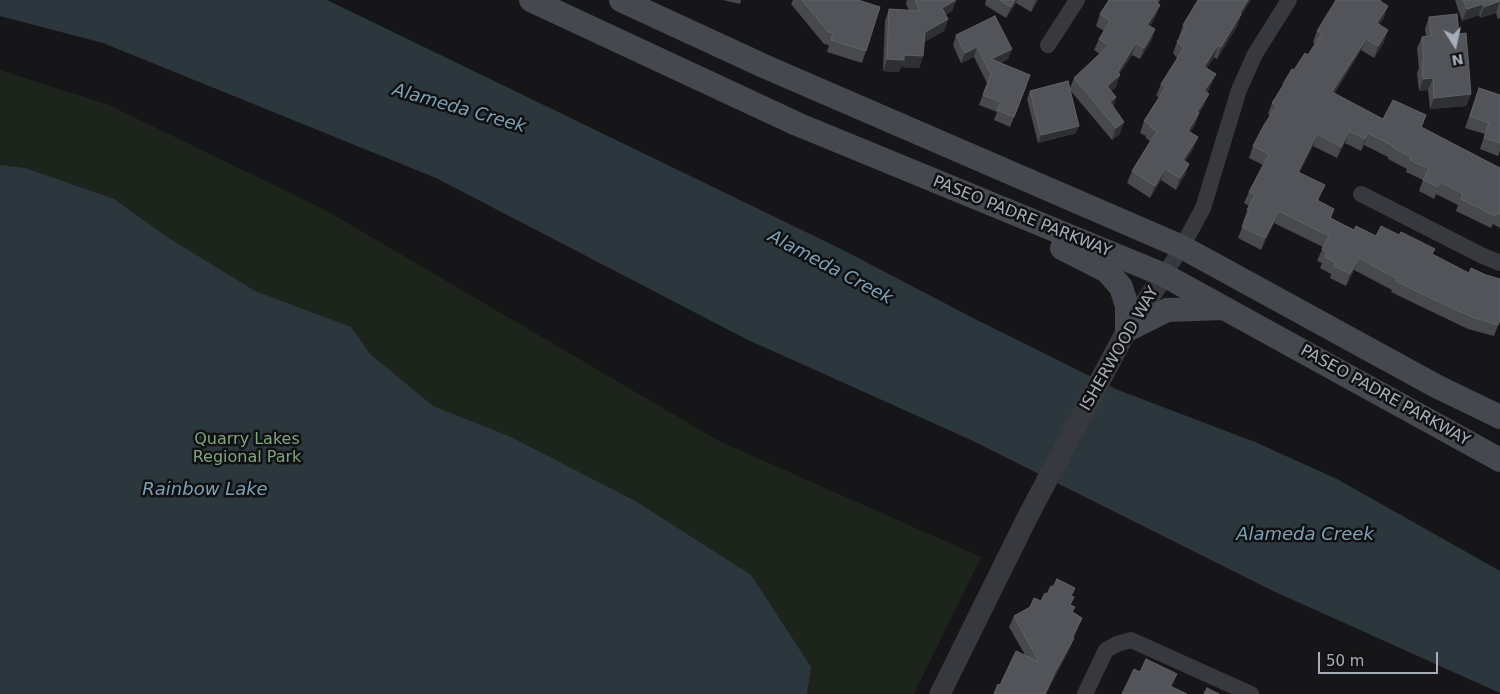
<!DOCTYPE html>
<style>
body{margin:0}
#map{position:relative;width:1500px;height:694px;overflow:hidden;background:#161618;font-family:"DejaVu Sans",sans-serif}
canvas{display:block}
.north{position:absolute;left:1430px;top:20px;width:50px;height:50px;-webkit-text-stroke:4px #111113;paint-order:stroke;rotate:170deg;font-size:14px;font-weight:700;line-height:20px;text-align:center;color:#a8aeb9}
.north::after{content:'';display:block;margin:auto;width:18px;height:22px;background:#a8aeb9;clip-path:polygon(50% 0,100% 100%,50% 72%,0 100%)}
.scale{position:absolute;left:1318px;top:652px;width:120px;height:22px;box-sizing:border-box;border:2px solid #a8aeb9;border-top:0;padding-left:6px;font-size:15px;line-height:18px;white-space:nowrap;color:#a8aeb9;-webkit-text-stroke:4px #111113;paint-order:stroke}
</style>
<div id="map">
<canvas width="1500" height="694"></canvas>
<div class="north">N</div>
<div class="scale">50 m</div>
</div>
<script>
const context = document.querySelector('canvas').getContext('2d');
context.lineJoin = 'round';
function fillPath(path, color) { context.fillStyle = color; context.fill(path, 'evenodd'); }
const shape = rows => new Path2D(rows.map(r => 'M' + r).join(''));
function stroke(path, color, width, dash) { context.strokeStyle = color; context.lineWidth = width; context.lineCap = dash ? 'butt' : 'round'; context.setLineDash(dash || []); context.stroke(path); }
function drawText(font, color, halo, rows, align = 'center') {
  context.font = font + ' "DejaVu Sans",sans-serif'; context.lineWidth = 5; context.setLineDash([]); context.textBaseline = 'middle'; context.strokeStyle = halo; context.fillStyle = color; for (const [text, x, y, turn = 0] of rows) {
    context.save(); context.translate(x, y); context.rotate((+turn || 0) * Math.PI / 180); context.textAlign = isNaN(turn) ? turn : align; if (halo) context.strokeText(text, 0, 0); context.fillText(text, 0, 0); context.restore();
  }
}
fillPath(shape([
 [0,70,109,105,327,211,719,441,981,557,914,694,0,694]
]), '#1c241c');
fillPath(shape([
 [0,0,327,0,841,249,973,318,1118,390,1255,442,1337,479,1500,571,1500,693,1271,590,971,440,746,339,436,178,103,43,0,16],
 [0,165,25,168,114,199,167,237,255,291,351,327,370,354,433,406,511,437,637,502,751,575,811,667,807,694,0,694]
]), '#2b373d');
stroke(shape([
 [1048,45,1077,0],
 [1361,194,1483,256,1500,263],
 [1164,275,1182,247,1203,208,1239,90,1255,54,1289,0],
 [1085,694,1106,650,1117,644,1131,640,1251,694]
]), '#37393e', 16);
stroke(shape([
 [940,694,1028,516,1120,343,1127,330,1164,275]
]), '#37393e', 21);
stroke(shape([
 [531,0,797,124,1164,275,1500,460],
 [621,0,766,67,1182,247,1436,386,1500,417],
 [1062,248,1107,271,1121,287,1127,306,1127,330,1167,310,1223,308]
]), '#45484e', 24);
fillPath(shape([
 [723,0,741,0,740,4],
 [793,0,860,0,866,51,862,63,827,52,829,45,824,44,791,4],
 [907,0,956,0,952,11,945,15,948,19,944,31,924,42,923,56,919,68,901,67,899,72,883,71,885,21,889,9,909,10,906,4],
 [986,0,1038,0,1031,12,1016,3,1006,18,985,5],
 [1109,0,1160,0,1158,4,1160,5,1155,17,1150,26,1155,29,1151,41,1140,59,1132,55,1119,74,1116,87,1111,91,1116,97,1113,107,1120,134,1112,140,1070,90,1076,133,1038,143,1027,99,1030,91,1070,88,1074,78,1100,54,1094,50,1099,39,1104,31,1096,26,1100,14],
 [1383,0,1381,2,1384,18,1379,24,1384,42,1374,58,1361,50,1334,94,1383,119,1426,115,1422,127,1500,168,1500,228,1493,224,1491,228,1456,211,1458,205,1436,194,1434,199,1419,191,1423,180,1406,172,1407,169,1388,159,1388,157,1364,145,1361,151,1345,143,1337,158,1313,146,1299,173,1325,185,1318,201,1334,209,1331,218,1354,230,1376,236,1433,254,1500,320,1494,336,1468,329,1420,306,1391,292,1392,290,1354,270,1346,286,1330,278,1331,274,1320,268,1322,263,1317,261,1323,247,1274,223,1261,250,1238,238,1244,223,1243,222,1249,206,1244,203,1249,192,1263,165,1249,158,1253,146,1270,116,1268,114,1272,103,1281,89,1283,84,1308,55,1315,44,1313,42,1317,31],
 [1455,0,1500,0,1500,18,1498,19,1496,13,1480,18,1479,15,1462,21],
 [1429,17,1459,34,1471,94,1466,106,1430,109,1428,90,1419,91,1417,73,1419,68,1417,48,1422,37,1426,36,1425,29],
 [1240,18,1237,26,1217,59,1214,57,1207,68,1216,74,1211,85,1207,93,1204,105,1199,113,1195,125,1190,132,1198,137,1193,149,1185,161,1189,164,1185,175,1176,190,1161,180,1150,198,1127,183,1132,171,1150,141,1146,138,1146,136,1140,133,1144,121,1159,97,1156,96,1161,84,1177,58,1173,53,1177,42,1180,37,1179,37,1183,25],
 [956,35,1012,49,1008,59,1000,63,1027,85,1010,127,994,120,997,112,979,105,987,83,974,57,961,63,953,45],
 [1479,88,1500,95,1500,151,1498,156,1480,149,1485,134,1465,128],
 [1047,594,1072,596,1071,605,1073,612,1082,618,1069,650,1046,694,994,694,1000,685,1025,655,1009,627,1014,616,1041,601]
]), '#47494d');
fillPath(shape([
 [956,0,952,11,937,20,942,8],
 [1015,0,1017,0,1016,3,1006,18,1011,7],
 [1036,0,1038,0,1031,12],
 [1248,0,1251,0,1240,18,1237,26,1217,59,1221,47,1240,13],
 [1500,1,1496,13,1480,18,1484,7],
 [1483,4,1479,15,1462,21,1467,9],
 [1160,5,1155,17,1143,36,1147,25],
 [1388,6,1384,18,1373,34,1377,23],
 [948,19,944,31,920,44,925,32],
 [1155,29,1151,41,1140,59,1144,48],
 [1388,30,1384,42,1374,58,1378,46],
 [1366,39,1361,50,1327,104,1332,92],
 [1136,43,1132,55,1117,78,1120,75,1116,87,1103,98,1107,86,1118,72],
 [1218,45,1214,57,1200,78,1204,67],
 [977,47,974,57,961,63,965,53],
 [1012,49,1008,59,988,69,991,59],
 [904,55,923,56,919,68,901,67,899,72,883,71,887,59],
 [1216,74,1211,85,1200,103,1204,91],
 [1433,78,1428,90,1419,91,1423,79],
 [1209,94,1204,105,1199,113,1195,125,1184,143,1188,131,1197,112],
 [1471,94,1466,106,1430,109,1434,98],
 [1116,97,1112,109,1110,102],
 [1124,122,1120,134,1112,140,1116,128],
 [1079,126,1076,133,1038,143,1041,135],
 [1349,131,1345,143,1337,158,1341,147],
 [1368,133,1364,145,1361,151,1365,139],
 [1317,134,1313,146,1294,184,1298,172],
 [1198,137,1193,149,1179,172,1183,160],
 [1189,164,1185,175,1176,190,1180,178],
 [1165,169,1161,180,1150,198,1155,186],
 [1325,185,1320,197,1313,212,1317,200],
 [1279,211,1274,223,1261,250,1265,238],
 [1359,258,1354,270,1346,286,1350,274],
 [1082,618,1077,630,1070,645,1074,638,1069,650,1046,694,1045,694],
 [1177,674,1173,685,1168,694,1170,686]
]), '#2f3033');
const building = shape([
 [802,0,860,0,861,1,880,7,866,51,831,40,833,33,828,32,802,0],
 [915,0,956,0,942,8,948,19,925,32,923,56,904,55,904,60,887,59,889,9,920,11,915,0],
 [1000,0,1015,0,1011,7,1000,0],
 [1109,0,1157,0,1156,3,1160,5,1147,25,1155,29,1144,48,1136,43,1118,72,1120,75,1107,86,1116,97,1110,102,1124,122,1116,128,1074,78,1109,45,1099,39,1110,21,1100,14,1109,0],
 [1198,0,1248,0,1240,13,1241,14,1221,47,1218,45,1204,67,1216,74,1204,91,1209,94,1197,112,1199,113,1188,131,1198,137,1183,160,1189,164,1180,178,1165,169,1155,186,1132,171,1157,131,1150,127,1151,125,1144,121,1166,87,1161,84,1184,48,1177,42,1186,27,1183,25,1198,0],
 [1336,0,1380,0,1380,1,1388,6,1377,23,1388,30,1378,46,1366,39,1332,92,1383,119,1393,100,1426,115,1421,127,1500,168,1500,214,1497,213,1495,216,1461,199,1463,194,1440,182,1438,187,1423,180,1429,169,1410,160,1411,157,1392,147,1393,146,1368,133,1365,139,1349,131,1341,147,1317,134,1298,172,1325,185,1317,200,1334,209,1330,218,1354,230,1356,226,1376,236,1381,226,1399,235,1401,232,1435,249,1432,254,1469,273,1471,268,1486,275,1500,279,1500,320,1498,325,1472,317,1424,295,1396,281,1397,279,1359,258,1350,274,1334,266,1336,263,1325,257,1327,252,1322,249,1329,236,1279,211,1265,238,1242,227,1249,211,1247,210,1255,195,1249,192,1269,154,1253,146,1264,125,1277,105,1272,103,1284,84,1283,84,1292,69,1294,70,1305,53,1308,55,1322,33,1317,31,1336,0],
 [1463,0,1500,0,1500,1,1484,7,1483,4,1467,9,1463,0],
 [1457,14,1459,34,1466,33,1471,94,1434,98,1433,78,1423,79,1422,62,1424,61,1422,37,1431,36,1429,17,1457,14],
 [995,16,1012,49,991,59,1030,75,1014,117,997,110,1001,102,983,95,991,74,977,47,965,53,956,35,995,16],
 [1068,81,1079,126,1041,135,1030,91,1068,81],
 [1479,88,1500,95,1500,143,1484,138,1489,123,1470,116,1479,88],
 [1057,579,1075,588,1071,596,1074,597,1070,605,1075,607,1072,612,1082,618,1072,637,1074,638,1054,674,1045,694,994,694,998,684,1000,685,1016,651,1039,662,1014,616,1030,607,1034,598,1041,601,1045,593,1047,594,1051,586,1053,587,1057,579],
 [1146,659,1177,674,1170,686,1187,694,1122,694,1134,669,1140,672,1146,659],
 [1207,688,1219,694,1204,694,1207,688]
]);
fillPath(building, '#525459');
stroke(building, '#5f6268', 1);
drawText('16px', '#a8aeb9', '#111113', [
 ["PASEO PADRE PARKWAY",1022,217,22],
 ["ISHERWOOD WAY",1120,349,-60],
 ["PASEO PADRE PARKWAY",1385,396,29]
]);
drawText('16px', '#7fa57e', '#111113', [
 ["Quarry Lakes",247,440],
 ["Regional Park",247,458]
]);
drawText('italic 18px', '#7da0b6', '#111113', [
 ["Alameda Creek",459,109,16],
 ["Alameda Creek",830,268,28],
 ["Rainbow Lake",205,490],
 ["Alameda Creek",1305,535]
]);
</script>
